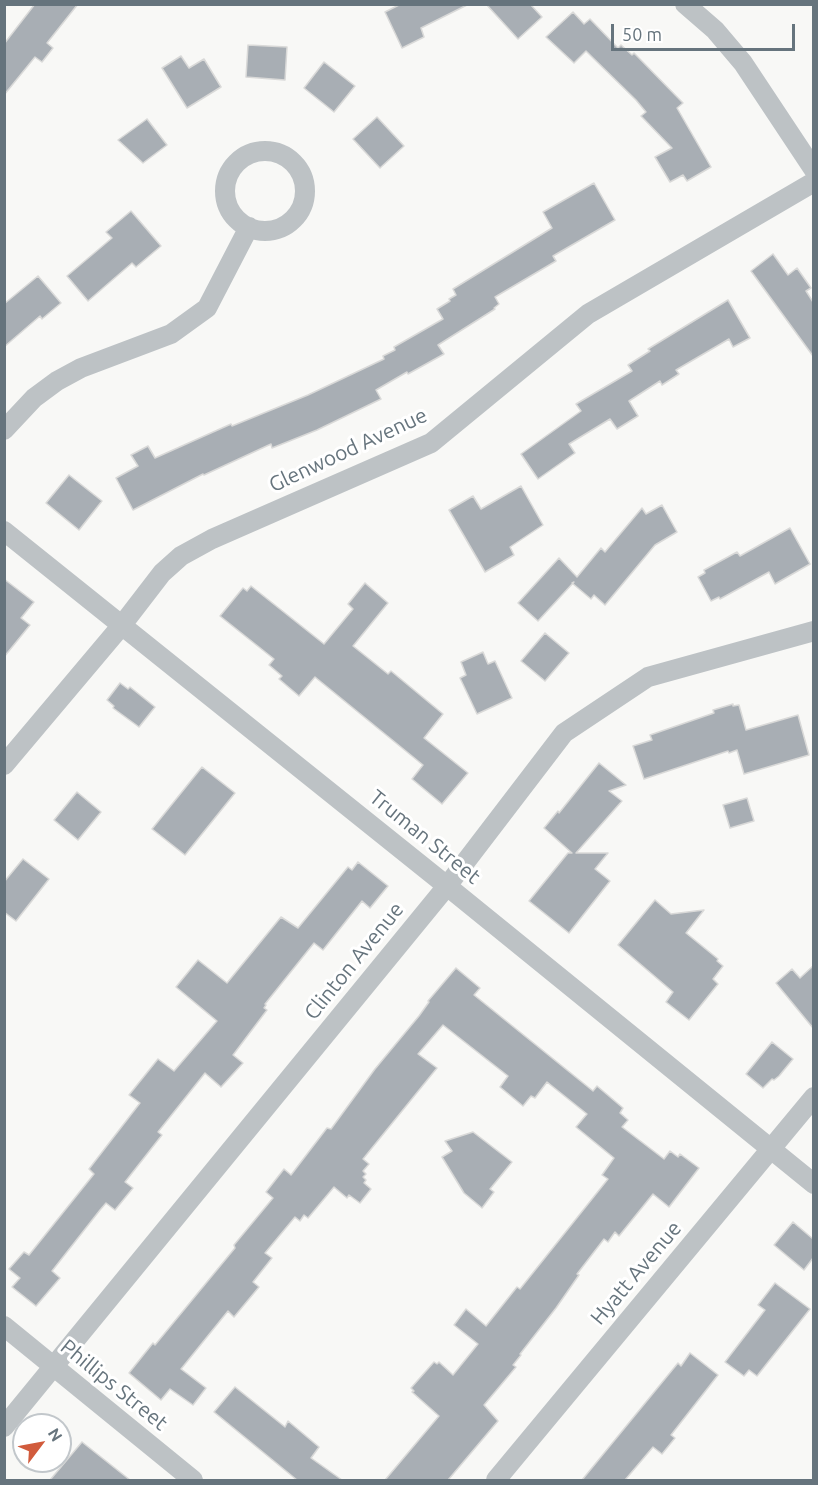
<!DOCTYPE html>
<style>
body{margin:0}
#map{position:relative;width:818px;height:1485px;overflow:hidden;background:#f8f8f6;font-family:Ubuntu,sans-serif}
canvas{display:block}
.frame{position:absolute;inset:0;border:6px solid #66747d;pointer-events:none}
.north{position:absolute;left:12px;top:1413px;width:60px;height:60px;box-sizing:border-box;background:#fff;border:2px solid #c2c7cb;border-radius:50%;rotate:58deg;font-size:16px;font-weight:700;line-height:24px;text-align:center;color:#66747d}
.north::after{content:'';display:block;margin:auto;width:21px;height:27px;background:#d15b3c;clip-path:polygon(50% 0,100% 100%,50% 72%,0 100%)}
.scale{position:absolute;left:611px;top:24px;width:184px;height:27px;box-sizing:border-box;border:3px solid #66747d;border-top:0;padding-left:8px;font-size:18px;line-height:21px;white-space:nowrap;color:#66747d;-webkit-text-stroke:4px #fff;paint-order:stroke}
</style>
<div id="map">
<canvas width="818" height="1485"></canvas>
<div class="frame"></div>
<div class="north">N</div>
<div class="scale">50 m</div>
</div>
<script>
const context = document.querySelector('canvas').getContext('2d');
context.lineJoin = 'round';
function fillPath(path, color) { context.fillStyle = color; context.fill(path, 'evenodd'); }
const shape = rows => new Path2D(rows.map(r => 'M' + r).join(''));
function stroke(path, color, width, dash) { context.strokeStyle = color; context.lineWidth = width; context.lineCap = dash ? 'butt' : 'round'; context.setLineDash(dash || []); context.stroke(path); }
function drawText(font, color, halo, rows, align = 'center') {
  context.font = font + ' Ubuntu,sans-serif'; context.lineWidth = 6; context.setLineDash([]); context.textBaseline = 'middle'; context.strokeStyle = halo; context.fillStyle = color; for (const [text, x, y, turn = 0] of rows) {
    context.save(); context.translate(x, y); context.rotate((+turn || 0) * Math.PI / 180); context.textAlign = isNaN(turn) ? turn : align; if (halo) context.strokeText(text, 0, 0); context.fillText(text, 0, 0); context.restore();
  }
}
const building = shape([
 [35,4,78,4,47,43,53,48,42,62,35,57,4,95,4,44,35,4],
 [401,4,469,4,421,28,424,37,402,48,385,12,401,4],
 [486,4,530,4,542,17,518,39,486,4],
 [573,12,584,24,590,19,618,48,621,45,632,55,634,53,683,103,677,108,711,167,687,181,683,175,670,182,655,157,672,148,641,116,646,112,636,100,586,51,574,63,546,37,573,12],
 [248,45,287,47,285,80,246,77,248,45],
 [181,56,189,68,204,59,221,87,187,108,162,68,181,56],
 [324,62,355,86,334,112,304,88,324,62],
 [377,117,404,146,380,168,353,139,377,117],
 [147,119,167,145,143,163,118,140,147,119],
 [594,183,615,220,553,256,556,261,495,297,499,304,494,308,495,309,438,345,444,354,408,374,407,372,376,390,381,399,317,430,272,448,271,444,204,475,203,474,133,510,116,478,138,466,131,455,148,446,155,458,231,424,232,426,308,395,384,359,383,356,395,350,394,347,443,319,437,309,450,301,449,299,456,295,453,289,552,228,543,212,594,183],
 [131,211,161,246,136,267,132,263,88,301,67,276,112,238,106,232,131,211],
 [773,254,788,275,797,268,811,288,806,291,813,302,813,356,751,271,773,254],
 [38,276,61,303,42,319,40,316,4,347,4,304,38,276],
 [728,300,750,338,733,347,729,339,676,370,679,374,662,385,660,381,629,401,638,416,617,429,610,419,569,444,575,453,538,479,521,454,581,411,576,404,632,371,628,365,650,351,648,349,728,300],
 [69,475,102,501,79,530,46,503,69,475],
 [521,486,543,525,510,547,514,555,485,572,449,510,473,496,481,509,521,486],
 [662,505,677,532,655,545,605,605,594,595,591,599,572,583,574,582,538,621,518,603,559,558,577,577,601,548,605,552,642,508,646,514,662,505],
 [790,528,810,564,775,584,769,572,720,599,719,597,711,601,698,577,705,573,704,570,737,552,740,556,790,528],
 [4,579,34,602,21,618,30,625,4,657,4,579],
 [365,583,388,603,353,646,388,674,391,671,443,714,424,738,468,773,442,804,412,779,423,765,315,677,299,696,279,679,282,676,269,665,274,659,220,616,243,588,247,591,251,586,324,644,353,609,348,604,365,583],
 [545,633,569,653,545,681,521,661,545,633],
 [483,652,488,664,495,661,512,698,477,714,460,678,466,675,461,662,483,652],
 [120,683,128,689,130,687,155,707,139,727,113,708,114,706,107,700,120,683],
 [733,704,733,706,739,705,746,730,798,715,809,755,744,774,737,750,729,753,728,751,644,779,633,746,652,740,650,735,714,713,713,710,733,704],
 [599,763,626,785,609,791,622,801,576,853,608,853,595,869,610,881,569,933,529,901,568,853,572,853,544,828,558,811,559,813,599,763],
 [202,767,235,793,185,855,152,829,202,767],
 [77,792,101,812,78,840,54,820,77,792],
 [747,798,754,821,730,828,723,805,747,798],
 [23,859,49,879,16,921,4,912,4,882,23,859],
 [358,862,388,886,370,908,362,901,323,950,314,943,265,1004,266,1005,264,1008,267,1010,233,1055,243,1063,221,1087,205,1073,158,1132,162,1135,125,1182,133,1188,115,1210,106,1203,100,1210,52,1271,60,1278,36,1306,12,1287,20,1278,9,1269,24,1252,29,1255,94,1174,89,1169,140,1103,129,1095,158,1059,174,1071,217,1021,176,987,198,960,227,983,281,917,298,928,348,867,352,870,358,862],
 [655,900,671,914,704,910,686,933,718,959,717,961,723,966,713,979,718,984,689,1020,666,1002,673,992,618,945,655,900],
 [813,966,813,1028,776,983,792,969,800,978,813,966],
 [456,968,480,988,474,995,593,1091,597,1086,623,1108,620,1113,628,1120,622,1127,664,1159,670,1151,678,1157,680,1154,699,1168,669,1207,653,1194,619,1236,615,1232,608,1242,604,1239,577,1274,579,1275,556,1308,520,1354,521,1355,513,1365,516,1367,484,1405,498,1421,448,1480,385,1480,439,1416,412,1392,414,1391,411,1388,434,1362,437,1364,439,1362,453,1375,478,1344,454,1325,466,1309,486,1326,517,1287,520,1289,608,1179,602,1175,614,1158,576,1127,587,1114,547,1082,535,1098,531,1096,523,1106,500,1087,508,1076,443,1025,418,1054,437,1068,363,1159,369,1164,363,1171,366,1174,363,1177,366,1180,364,1183,371,1189,360,1203,349,1195,347,1198,334,1187,308,1218,304,1215,300,1221,295,1217,265,1253,272,1258,253,1282,259,1287,234,1317,228,1311,181,1369,206,1388,193,1405,170,1389,161,1400,129,1373,153,1343,155,1345,235,1248,234,1245,273,1198,266,1192,284,1169,291,1175,327,1128,331,1129,375,1069,419,1016,429,1002,428,1001,456,968],
 [772,1042,793,1059,779,1076,774,1080,772,1079,763,1088,746,1074,772,1042],
 [473,1132,512,1162,490,1189,494,1192,482,1208,464,1193,442,1157,452,1151,445,1141,473,1132],
 [793,1222,813,1239,813,1258,804,1270,774,1245,793,1222],
 [775,1283,810,1309,757,1376,749,1370,744,1376,725,1362,765,1310,758,1305,775,1283],
 [690,1353,718,1375,671,1435,675,1438,662,1454,653,1447,625,1480,582,1480,678,1363,681,1366,690,1353],
 [235,1387,285,1427,288,1421,319,1447,311,1458,342,1480,297,1480,214,1412,235,1387],
 [82,1442,130,1480,50,1480,82,1442]
]);
fillPath(building, '#a8aeb4');
stroke(building, '#d9d9d8', 1.5);
stroke(shape([
 [685,4,715,30,743,63,814,170],
 '225 191a40 40 0 1 1 80 0a40 40 0 1 1-80 0Z',
 [4,430,34,398,57,381,81,368,171,334,207,308,249,227],
 [4,531,447,886,814,1184],
 [4,765,122,625,162,573,181,556,212,539,431,443,588,314,814,182],
 [4,1326,193,1480],
 [4,1427,447,886,564,733,648,677,814,631],
 [496,1480,814,1097]
]), '#bdc2c5', 20);
drawText('21px', '#66747d', '#fff', [
 ["Glenwood Avenue",348,450,-25],
 ["Truman Street",425,837,39],
 ["Clinton Avenue",354,961,-51],
 ["Hyatt Avenue",636,1273,-50],
 ["Phillips Street",114,1385,39]
]);
</script>
